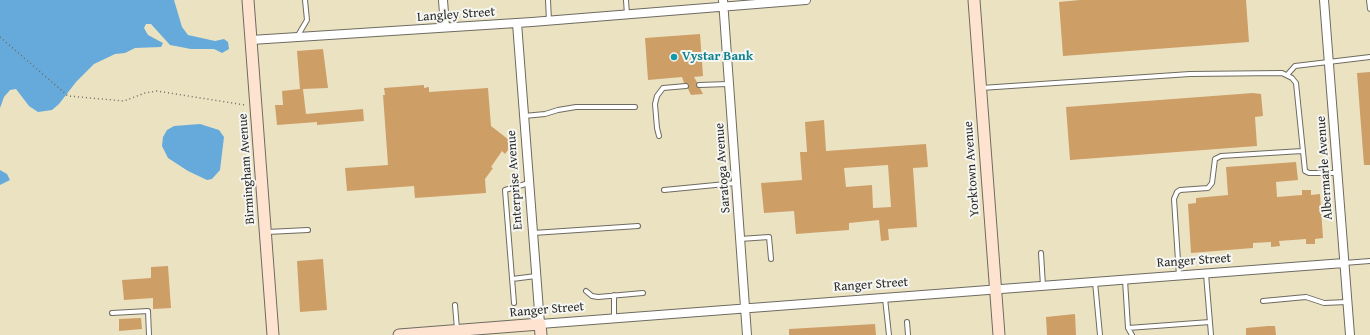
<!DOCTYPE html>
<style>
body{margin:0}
canvas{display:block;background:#ebe2c2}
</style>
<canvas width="1370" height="335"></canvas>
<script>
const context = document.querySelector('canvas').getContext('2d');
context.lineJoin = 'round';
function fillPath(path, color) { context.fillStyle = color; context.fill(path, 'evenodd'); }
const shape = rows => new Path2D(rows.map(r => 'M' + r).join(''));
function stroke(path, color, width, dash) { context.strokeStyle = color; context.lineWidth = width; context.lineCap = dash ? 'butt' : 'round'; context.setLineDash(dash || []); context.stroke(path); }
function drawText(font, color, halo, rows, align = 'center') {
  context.font = font + ' "Gentium Book Plus",serif'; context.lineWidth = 4; context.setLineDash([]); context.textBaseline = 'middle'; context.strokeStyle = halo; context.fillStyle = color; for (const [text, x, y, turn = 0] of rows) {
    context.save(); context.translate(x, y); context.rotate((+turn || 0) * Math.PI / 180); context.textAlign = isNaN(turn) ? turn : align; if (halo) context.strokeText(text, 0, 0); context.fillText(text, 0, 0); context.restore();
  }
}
fillPath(shape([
 [0,0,174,0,182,27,188,35,215,41,224,39,228,42,229,49,222,53,214,49,191,49,170,45,151,24,146,24,144,28,148,35,163,43,161,47,135,48,125,53,115,54,94,64,76,82,59,104,52,110,38,112,29,106,16,89,10,90,4,97,0,108],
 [200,124,219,130,224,137,220,170,212,179,207,180,188,171,168,158,162,146,163,137,167,130,174,126],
 [0,170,7,174,10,180,0,185]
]), '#65aadb');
fillPath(shape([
 [1080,0,1246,0,1249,42,1063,56,1059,2],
 [700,34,703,76,694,77,697,82,696,86,700,88,703,94,691,95,688,89,689,84,684,83,682,77,648,80,645,38],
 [323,49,328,88,303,89,306,114,363,109,364,121,317,125,317,122,277,125,275,105,283,105,282,91,300,89,297,51],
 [1370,72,1370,165,1364,165,1357,73],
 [424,85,424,88,429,87,429,92,488,88,491,126,513,143,505,154,502,151,491,167,493,168,485,179,486,193,415,198,414,186,347,191,345,168,388,165,383,95,385,95,384,88],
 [1253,93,1261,94,1263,116,1255,117,1257,146,1070,160,1066,107],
 [824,120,826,151,926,144,928,167,913,168,917,227,888,229,889,240,881,241,879,220,849,223,849,230,796,234,794,211,764,213,761,183,802,180,800,152,807,152,805,122],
 [888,165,891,207,873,208,872,185,846,187,844,168],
 [1296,162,1298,180,1276,182,1277,197,1302,195,1302,190,1311,190,1311,195,1320,194,1323,238,1315,239,1315,244,1306,244,1306,239,1279,241,1280,246,1271,247,1271,242,1253,243,1253,248,1191,253,1188,204,1196,203,1196,198,1228,195,1226,167],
 [323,259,327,310,300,312,297,261],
 [168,266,171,308,153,309,153,298,124,300,122,280,151,278,151,267],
 [1075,314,1076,335,1047,335,1046,317],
 [141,318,142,329,119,331,119,319],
 [875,324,876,335,789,335,789,329],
 [1268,326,1275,326,1276,335,1246,335,1246,328]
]), '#ce9e67');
const lane = shape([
 [548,0,549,21],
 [626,0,627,15],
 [1369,0,1370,9],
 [297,37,307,20,305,0],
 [1287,75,1295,66,1370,57],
 [699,85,728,84],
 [981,88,1190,74,1282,73,1292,78,1296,83,1305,171,1309,173,1337,173],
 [524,116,545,114,558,110,576,107,635,107],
 [659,136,657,128,655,104,657,96,663,88,686,86],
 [664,190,736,183],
 [267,232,308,230],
 [533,233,638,226],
 [740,239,769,237,771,259],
 [1041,253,1043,286],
 [1344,263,1370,261],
 [1206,274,1211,335],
 [1179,276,1174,199,1177,192,1180,190,1208,188,1212,183,1215,159,1221,156,1302,151],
 [512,279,536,276],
 [1125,280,1128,328,1132,335],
 [1095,282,1100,335],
 [586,291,592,296,598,297,643,293],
 [614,295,614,319],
 [885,298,889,335],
 [1263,301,1306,297,1324,303,1347,302],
 [514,303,505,190,529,183],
 [455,305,457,329],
 [112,313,148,311,149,335],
 [907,322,908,335],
 [1128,328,1210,322]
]);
const street = shape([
 [443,0,445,27],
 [723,0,747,335],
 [1324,0,1350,335],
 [517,23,540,324,1344,263],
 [251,40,532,22,806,0]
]);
const secondary = shape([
 [248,0,273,335],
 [974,0,999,335],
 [399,335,540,324,541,335]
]);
stroke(lane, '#6e6b60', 6);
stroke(street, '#6e6b60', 10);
stroke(secondary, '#6e6b60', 13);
stroke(shape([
 [0,37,68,96,124,101,145,93,157,91,245,105]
]), '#6e6b60', 1.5, [1, 3]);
stroke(lane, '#fff', 4);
stroke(street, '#fff', 8);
stroke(secondary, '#fee3d1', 11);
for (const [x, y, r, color] of [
 [674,57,4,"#0f9aa8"]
]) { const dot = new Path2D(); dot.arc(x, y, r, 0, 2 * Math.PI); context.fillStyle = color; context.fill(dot); stroke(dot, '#f6f6f2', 1.5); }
drawText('13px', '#2b2b2b', '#f6f6f2', [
 ["Langley Street",456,15,-4],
 ["Saratoga Avenue",723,168,-94],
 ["Albermarle Avenue",1325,168,-94],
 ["Birmingham Avenue",247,169,-94],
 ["Yorktown Avenue",972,169,-94],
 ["Enterprise Avenue",515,180,-94],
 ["Ranger Street",1194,261,-4],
 ["Ranger Street",871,285,-4],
 ["Ranger Street",547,310,-5]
]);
drawText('bold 13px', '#0d838f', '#f6f6f2', [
 ["Vystar Bank",682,57]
], 'left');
</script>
